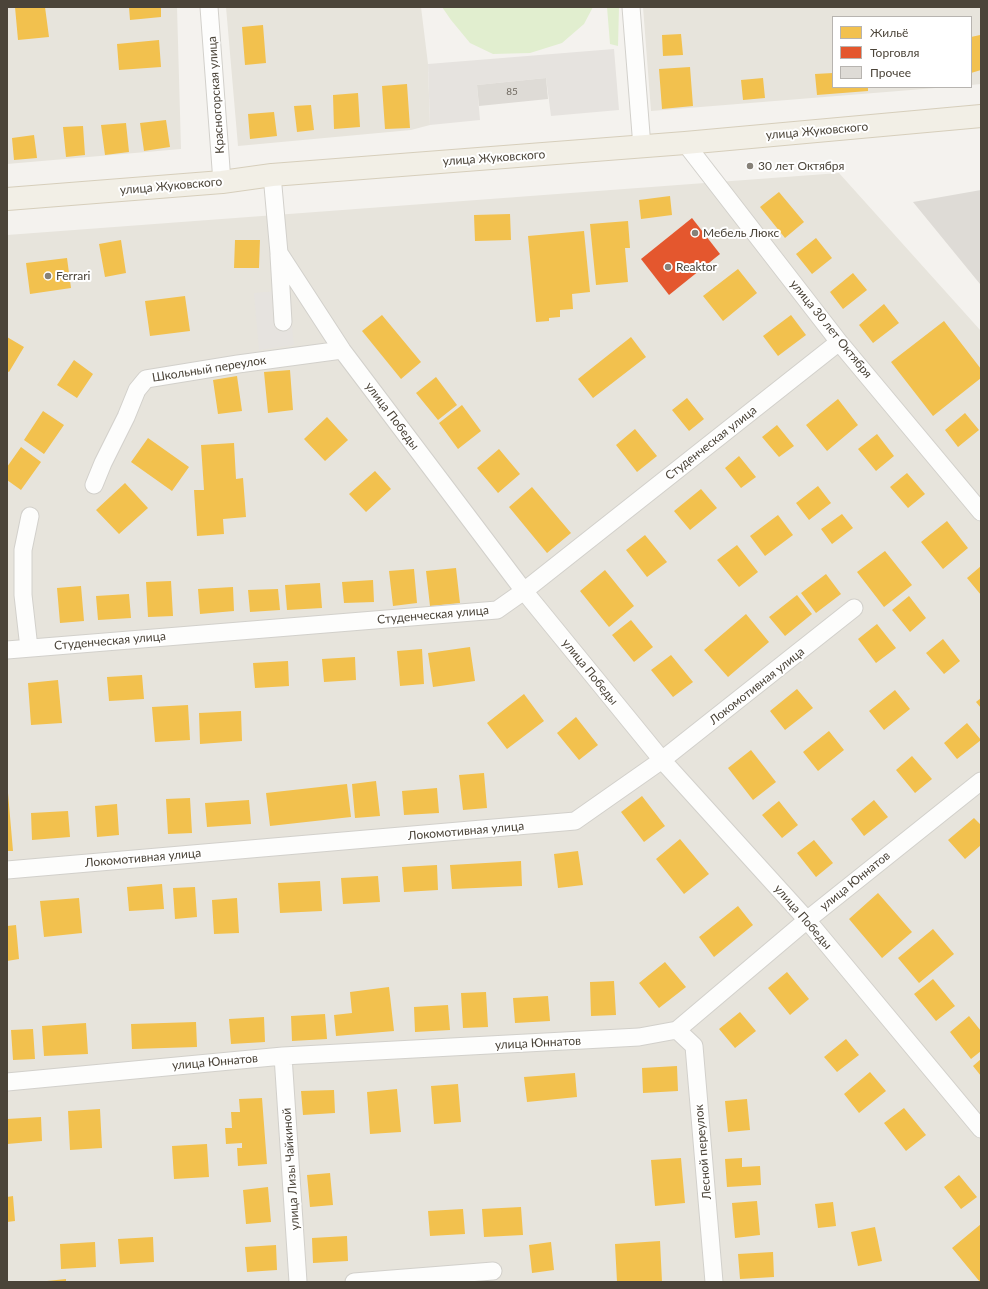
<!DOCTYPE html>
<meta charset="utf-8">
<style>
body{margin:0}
#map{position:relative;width:988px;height:1289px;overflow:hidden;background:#f4f2ee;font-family:Lato,sans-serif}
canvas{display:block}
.frame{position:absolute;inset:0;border:8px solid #4b4439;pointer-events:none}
.legend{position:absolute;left:832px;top:16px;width:140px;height:72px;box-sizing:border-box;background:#fff;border:1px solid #b7b4b0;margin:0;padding:5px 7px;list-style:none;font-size:12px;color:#4b4439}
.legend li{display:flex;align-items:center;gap:8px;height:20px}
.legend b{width:20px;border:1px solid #b7b4b0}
</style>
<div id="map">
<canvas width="988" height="1289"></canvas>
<div class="frame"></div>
<ul class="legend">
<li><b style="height:11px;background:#f2c14e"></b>Жильё</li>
<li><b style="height:11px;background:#e4572e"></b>Торговля</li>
<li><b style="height:11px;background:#dedbd6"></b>Прочее</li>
</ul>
</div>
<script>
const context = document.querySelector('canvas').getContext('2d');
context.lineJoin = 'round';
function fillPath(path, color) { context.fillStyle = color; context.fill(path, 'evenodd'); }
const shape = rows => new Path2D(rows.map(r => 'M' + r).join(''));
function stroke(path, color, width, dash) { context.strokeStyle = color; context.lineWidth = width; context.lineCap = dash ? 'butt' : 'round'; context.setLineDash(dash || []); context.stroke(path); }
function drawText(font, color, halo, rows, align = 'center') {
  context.font = font + ' Lato,sans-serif'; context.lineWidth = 4; context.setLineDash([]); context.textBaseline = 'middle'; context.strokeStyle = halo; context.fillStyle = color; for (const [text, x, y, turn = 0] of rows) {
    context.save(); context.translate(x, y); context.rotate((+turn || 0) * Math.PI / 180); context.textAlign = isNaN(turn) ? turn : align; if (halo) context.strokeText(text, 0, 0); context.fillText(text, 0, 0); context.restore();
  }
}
fillPath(shape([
 [7,7,177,7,181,149,7,164],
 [226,7,421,7,428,64,430,125,411,130,238,146],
 [643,7,981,7,981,84,971,85,971,17,833,17,833,87,948,87,651,111],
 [839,173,981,331,981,1282,7,1282,7,235]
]), '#e7e4dc');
fillPath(shape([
 [442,7,593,7,584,24,562,43,530,53,493,54,470,43,451,20],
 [607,7,619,7,618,46,610,44]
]), '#e1eecf');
fillPath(shape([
 [614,49,619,110,551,116,546,78,477,85,480,120,430,125,428,64],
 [288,290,294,345,259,350,254,293]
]), '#e6e3df');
fillPath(shape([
 [15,7,45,7,49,37,18,40],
 [129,7,161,7,161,17,130,20],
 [263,25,266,63,245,65,242,27],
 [681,34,683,55,663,56,662,35],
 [980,35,981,40,981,70,971,73,971,37],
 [159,40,161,67,119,70,117,44],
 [690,67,693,106,662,109,659,69],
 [833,73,833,87,868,87,868,91,817,95,815,74],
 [763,78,765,98,743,100,741,80],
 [407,84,410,128,385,129,382,86],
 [358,93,360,127,334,129,333,95],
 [311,105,314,130,297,132,294,106],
 [274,112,277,136,250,139,248,114],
 [166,120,170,147,144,151,140,123],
 [126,123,129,152,105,155,101,125],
 [83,126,85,155,66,157,63,127],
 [34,135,37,158,14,160,12,138],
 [779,192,804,222,785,238,760,207],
 [670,196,672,215,641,219,639,200],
 [510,214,511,240,475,241,474,215],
 [628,221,630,248,625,248,628,282,596,285,590,224],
 [584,231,590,292,572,294,573,309,560,310,560,317,549,318,549,321,536,322,528,236],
 [816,238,832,258,812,274,796,254],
 [121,240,126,273,105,277,99,244],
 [235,240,260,240,259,268,234,268],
 [67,258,71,288,30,294,26,263],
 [738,269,757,293,723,321,703,296],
 [853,273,867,290,843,309,830,292],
 [185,296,190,331,150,336,145,301],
 [884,304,899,323,873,343,859,325],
 [382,315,421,362,401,379,362,331],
 [791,315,806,335,778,356,763,336],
 [944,321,981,369,981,378,933,416,891,362],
 [7,337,24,347,9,372,7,371],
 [631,337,646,357,593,398,578,379],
 [74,360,93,374,77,398,57,385],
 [290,370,293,410,268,413,264,372],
 [237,376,242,411,218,414,213,380],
 [436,377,457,405,438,420,416,393],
 [687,398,704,419,689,431,672,410],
 [838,399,858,425,827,451,806,425],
 [462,405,481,431,458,449,439,423],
 [43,411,64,425,44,454,24,440],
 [965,413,979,430,958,447,945,430],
 [327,417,348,440,325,461,304,439],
 [777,425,794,446,779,457,762,437],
 [635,429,657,456,637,472,616,445],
 [877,434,894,456,876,471,858,449],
 [148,438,189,467,172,491,131,462],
 [234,443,236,479,243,478,246,517,223,519,224,534,197,536,194,490,204,490,201,445],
 [21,447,41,462,21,490,7,480,7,467],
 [499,449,520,474,498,493,477,468],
 [739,456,756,477,741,488,725,468],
 [375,471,391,489,366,512,349,494],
 [907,473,925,494,908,508,890,487],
 [125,483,148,508,119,534,96,510],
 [818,486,831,503,809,520,796,503],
 [532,487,571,533,547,553,509,507],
 [701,489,717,508,690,530,674,511],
 [842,514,853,528,832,544,821,529],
 [778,515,793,535,765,556,750,536],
 [947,521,968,548,943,569,921,542],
 [645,535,667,562,647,577,626,550],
 [737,545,758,572,739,587,717,560],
 [885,551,912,585,884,607,857,572],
 [981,566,981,595,967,578],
 [456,568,460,603,430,606,426,571],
 [414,569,417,603,393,606,389,571],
 [605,570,634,606,609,627,580,591],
 [826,574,841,594,816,613,801,593],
 [373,580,374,602,344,603,342,582],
 [171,581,173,616,148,617,146,582],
 [320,583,322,608,287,610,285,585],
 [81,586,84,621,60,623,57,588],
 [233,587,234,611,200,614,198,589],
 [278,589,280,610,250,612,248,590],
 [129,594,131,618,98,620,96,596],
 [797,595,812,614,785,636,769,617],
 [909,596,926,618,910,632,892,610],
 [746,614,769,642,728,677,704,650],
 [631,620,653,647,634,662,612,635],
 [877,624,896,648,876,663,858,639],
 [943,639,960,661,944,674,926,653],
 [470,647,475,681,433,687,428,653],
 [422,649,424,684,400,686,397,651],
 [671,655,693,682,673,697,651,670],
 [355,657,356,680,324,682,322,659],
 [288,661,289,686,255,688,253,663],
 [142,675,144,699,109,701,107,677],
 [58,680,62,723,31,725,28,683],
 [797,689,813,708,785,730,770,711],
 [895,690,910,709,884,730,869,711],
 [524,694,544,721,507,749,487,723],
 [981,698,981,708,976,702],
 [188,705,190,740,155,742,152,707],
 [241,711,242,741,200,744,199,713],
 [576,717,598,745,579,760,557,733],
 [967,723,981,740,957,759,944,743],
 [829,731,844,750,818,771,803,752],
 [751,750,776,782,753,800,728,768],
 [912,756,932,779,915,793,896,770],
 [484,773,487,808,463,810,459,775],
 [376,781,380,816,355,818,352,784],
 [347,784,351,817,270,826,266,793],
 [437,788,439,813,404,815,402,791],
 [8,793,13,851,7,851,7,794],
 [642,796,665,826,644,842,621,812],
 [190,798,192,833,168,834,166,799],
 [249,800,251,824,207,827,205,803],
 [874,800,888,817,864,836,851,819],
 [779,801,798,825,782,838,762,815],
 [117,804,119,835,97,837,95,806],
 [68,811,70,837,32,840,31,813],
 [974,818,981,825,981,845,965,859,948,840],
 [680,839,709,874,684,894,656,859],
 [814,840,833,863,816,877,797,853],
 [578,851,583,885,558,888,554,854],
 [521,861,522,886,452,889,450,865],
 [437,865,438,890,404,892,402,867],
 [378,876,380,902,343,904,341,878],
 [320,881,322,911,280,913,278,883],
 [162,884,164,909,129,911,127,887],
 [195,887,197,917,175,919,173,888],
 [878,893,912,932,882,958,849,919],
 [79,898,82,933,44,937,40,901],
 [237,898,239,933,214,934,212,900],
 [738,906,753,925,714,957,699,937],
 [16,925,19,959,7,961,7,926],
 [933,929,954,954,919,983,898,958],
 [665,962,686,987,659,1008,639,983],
 [787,972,809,999,790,1015,768,988],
 [933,979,955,1006,936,1021,914,994],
 [614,981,616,1015,591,1016,590,982],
 [389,987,394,1031,336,1036,334,1015,352,1013,350,992],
 [486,992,488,1027,463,1028,461,993],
 [548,996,550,1021,515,1023,513,998],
 [448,1005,450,1030,415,1032,414,1007],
 [740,1012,756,1031,735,1048,719,1029],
 [325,1014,327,1039,292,1041,291,1016],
 [969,1016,981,1031,981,1051,971,1059,950,1032],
 [264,1017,265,1042,231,1044,229,1019],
 [196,1022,197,1047,132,1049,131,1024],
 [86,1023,88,1054,44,1056,42,1026],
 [33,1029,35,1059,13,1060,11,1030],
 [846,1039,859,1055,837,1072,824,1057],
 [981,1059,981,1076,973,1066],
 [677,1066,678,1091,643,1093,642,1068],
 [870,1072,886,1091,859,1113,844,1094],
 [575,1073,577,1097,527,1102,524,1077],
 [458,1084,461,1122,434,1124,431,1086],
 [397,1089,401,1132,370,1134,367,1092],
 [334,1090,335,1113,303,1115,301,1091],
 [262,1098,267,1164,238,1166,237,1148,242,1148,242,1143,226,1144,225,1128,232,1128,231,1112,240,1112,239,1099],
 [747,1099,750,1130,728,1132,725,1101],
 [904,1108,926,1135,906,1151,884,1123],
 [100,1109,102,1148,70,1150,68,1111],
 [41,1117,42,1141,7,1144,7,1119],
 [207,1144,209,1177,174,1179,172,1146],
 [681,1158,685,1203,655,1206,651,1160],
 [742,1158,742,1167,760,1166,761,1185,727,1187,725,1159],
 [330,1173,333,1205,310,1207,307,1175],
 [959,1175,977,1197,961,1209,944,1187],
 [268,1187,271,1222,246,1224,243,1190],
 [13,1196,15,1221,7,1222,7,1197],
 [757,1201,760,1235,735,1238,732,1203],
 [833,1202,836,1226,818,1228,815,1204],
 [521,1207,523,1235,484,1237,482,1209],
 [463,1209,465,1234,430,1236,428,1211],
 [981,1224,981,1282,980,1282,952,1248],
 [875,1227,882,1261,858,1266,851,1232],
 [347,1236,348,1261,313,1263,312,1238],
 [153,1237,154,1262,120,1264,118,1239],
 [660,1241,662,1282,617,1282,615,1244],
 [95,1242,96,1267,61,1269,60,1244],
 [551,1242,554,1270,532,1273,529,1245],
 [276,1245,277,1270,247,1272,245,1247],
 [773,1252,774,1277,740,1279,738,1254],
 [66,1279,66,1282,47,1282,47,1281]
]), '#f2c14e');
fillPath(shape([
 [692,218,720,254,669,295,641,259]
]), '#e4572e');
fillPath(shape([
 [546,78,548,99,479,106,477,85],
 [981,190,981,282,980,284,913,202]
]), '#dedbd6');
const minor = shape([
 [209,7,222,182],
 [631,7,642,147],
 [685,143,839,342,981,512],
 [272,175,279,253,342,350,524,591,662,760,807,920,981,1129],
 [279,255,283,322],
 [94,485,103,463,126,417,137,390,146,379,238,364,342,350],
 [29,648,23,595,23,550,30,516],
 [7,650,497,610,524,591,839,342],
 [7,870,575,821,662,760,854,608],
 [677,1030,694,1046,714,1282],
 [283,1056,298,1282],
 [7,1082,283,1056,639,1037,677,1030,807,920,981,781],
 [354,1282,493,1271]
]);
const major = shape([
 [7,199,222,182,272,175,685,143,981,116]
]);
stroke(minor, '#d2d0cb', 19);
stroke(major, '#d6cebb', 24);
stroke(minor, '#fdfdfc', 17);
stroke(major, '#f2efe6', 22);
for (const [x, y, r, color] of [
 [750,166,4,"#868178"],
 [695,233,4,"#868178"],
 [668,267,4,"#868178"],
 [48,276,4,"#868178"]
]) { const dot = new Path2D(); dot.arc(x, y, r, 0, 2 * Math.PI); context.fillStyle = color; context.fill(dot); stroke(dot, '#fff', 1.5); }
drawText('10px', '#706a61', null, [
 ["85",512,92]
]);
drawText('12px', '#4b4439', '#fff', [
 ["Красногорская улица",216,95,-94],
 ["улица Жуковского",817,131,-5],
 ["улица Жуковского",494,158,-4],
 ["улица Жуковского",171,186,-5],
 ["улица 30 лет Октября",831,329,51],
 ["Школьный переулок",209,369,-9],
 ["улица Победы",392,416,53],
 ["Студенческая улица",711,443,-38],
 ["Студенческая улица",433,615,-5],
 ["Студенческая улица",110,641,-5],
 ["улица Победы",590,672,51],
 ["Локомотивная улица",757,686,-38],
 ["Локомотивная улица",466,831,-5],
 ["Локомотивная улица",143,858,-5],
 ["улица Юннатов",855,881,-39],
 ["улица Победы",803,917,49],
 ["улица Юннатов",538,1043,-3],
 ["улица Юннатов",215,1062,-5],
 ["Лесной переулок",703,1152,-95],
 ["улица Лизы Чайкиной",291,1169,-94]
]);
drawText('12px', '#4b4439', '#fff', [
 ["30 лет Октября",758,166],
 ["Мебель Люкс",703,233],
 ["Reaktor",676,267],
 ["Ferrari",56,276]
], 'left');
</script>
